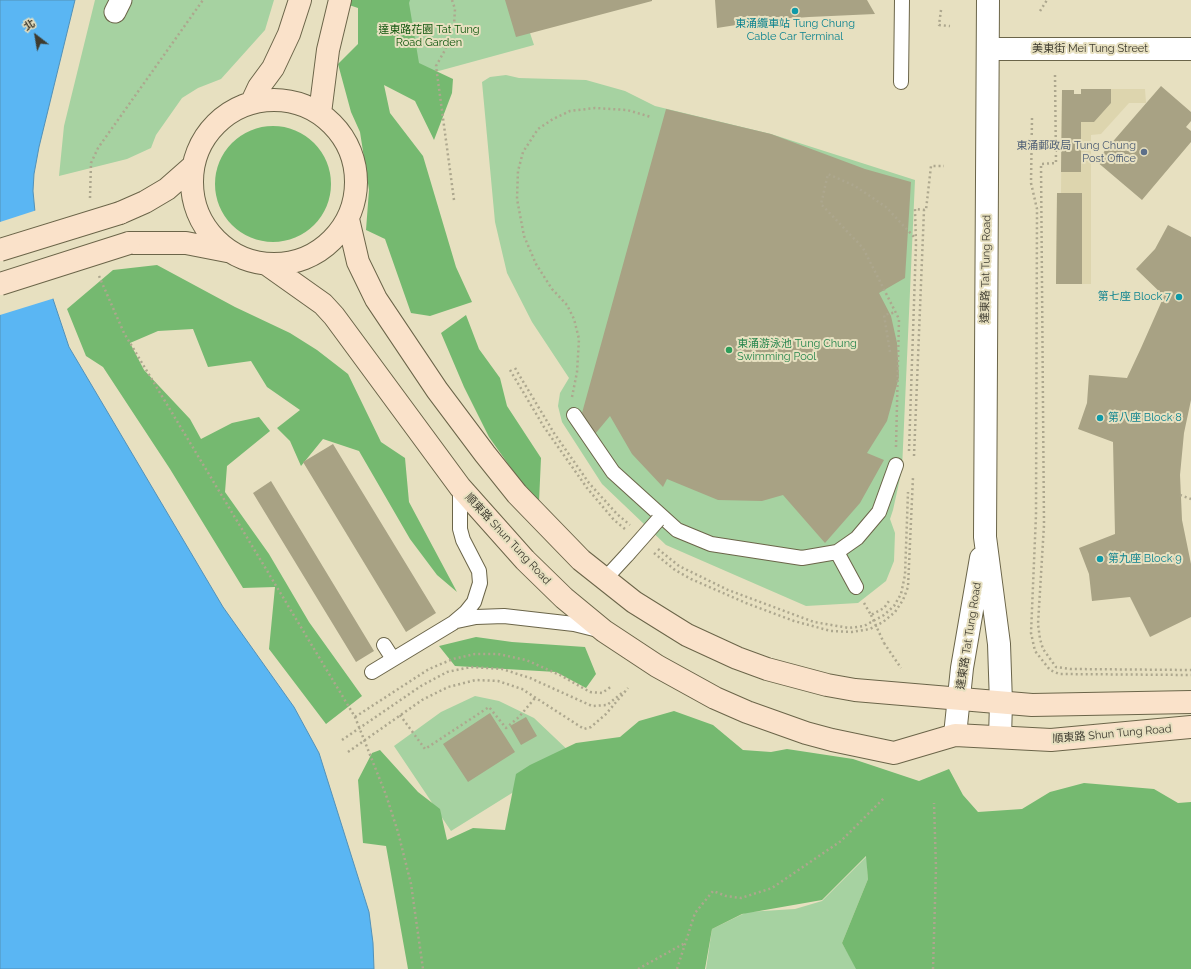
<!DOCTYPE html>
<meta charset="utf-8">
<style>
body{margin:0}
#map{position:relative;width:1191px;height:969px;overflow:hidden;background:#e7e0c0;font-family:Raleway,"Noto Sans TC",sans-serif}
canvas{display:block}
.north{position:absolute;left:16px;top:16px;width:40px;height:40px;-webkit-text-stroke:3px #e7e0c0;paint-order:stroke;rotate:329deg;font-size:11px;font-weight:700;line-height:16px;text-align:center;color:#3e3b2f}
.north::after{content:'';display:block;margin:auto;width:14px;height:18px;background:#3e3b2f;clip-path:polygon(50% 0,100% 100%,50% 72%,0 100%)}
</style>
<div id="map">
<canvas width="1191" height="969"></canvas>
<div class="north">北</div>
</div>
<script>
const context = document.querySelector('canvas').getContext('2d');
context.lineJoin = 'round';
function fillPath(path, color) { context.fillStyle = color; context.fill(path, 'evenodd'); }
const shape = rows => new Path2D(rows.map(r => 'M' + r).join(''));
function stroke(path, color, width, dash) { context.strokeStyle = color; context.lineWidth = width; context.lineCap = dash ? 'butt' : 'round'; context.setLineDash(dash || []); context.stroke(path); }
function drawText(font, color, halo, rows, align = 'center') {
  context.font = font + ' Raleway,"Noto Sans TC",sans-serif'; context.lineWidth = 4; context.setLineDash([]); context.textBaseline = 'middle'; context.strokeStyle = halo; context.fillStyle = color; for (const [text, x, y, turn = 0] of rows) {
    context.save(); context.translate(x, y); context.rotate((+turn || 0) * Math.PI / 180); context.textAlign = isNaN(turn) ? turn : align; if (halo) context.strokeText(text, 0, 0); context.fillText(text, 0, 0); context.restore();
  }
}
fillPath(shape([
 [1081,89,1145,89,1146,103,1129,103,1101,134,1091,135,1091,284,1056,284,1057,193,1061,193,1062,90,1074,90,1074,94,1081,94]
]), '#ddd5ae');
fillPath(shape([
 [95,0,274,0,265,30,221,79,198,88,182,98,156,135,151,148,127,159,59,176,64,126],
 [397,0,519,0,534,45,402,81],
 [506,75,519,78,586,80,625,91,655,106,771,134,915,180,902,469,893,510,890,519,895,533,894,561,886,581,858,603,806,606,666,545,602,484,562,422,558,406,560,393,569,378,532,322,507,273,495,222,482,82,490,77],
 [475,696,499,701,534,718,573,755,451,831,394,746,441,712],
 [867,856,868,879,842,943,857,969,706,969,712,929,747,912,795,909,822,901]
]), '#a6d2a1');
fillPath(shape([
 [334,0,410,0,409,3,419,63,453,79,452,93,434,140,415,101,384,85,390,113,423,156,456,267,472,302,430,316,411,313,385,239,366,230,369,190,360,132,351,112,338,64,358,44,358,8],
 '215 184a58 58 0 1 1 116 0a58 58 0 1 1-116 0Z',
 [157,265,235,307,290,333,317,350,348,374,381,442,405,458,409,502,457,592,437,575,410,539,359,451,323,439,301,466,290,441,277,428,300,410,267,387,251,361,208,367,193,329,158,331,130,343,144,370,190,419,201,439,232,423,259,417,270,431,227,466,225,492,269,554,309,622,362,696,326,724,269,649,275,587,243,588,170,469,103,367,86,356,67,309,113,270],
 [466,315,479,349,500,378,507,406,541,458,539,502,523,485,489,437,464,387,441,333],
 [476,637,512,642,585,647,596,674,586,688,556,672,455,666,439,646],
 [674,711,713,725,743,750,771,752,787,749,853,759,919,781,949,769,963,795,978,812,1022,809,1050,792,1084,783,1154,789,1178,803,1191,802,1191,969,856,969,842,943,868,879,866,856,822,900,742,914,712,929,705,969,408,969,386,846,363,843,358,780,372,753,380,750,418,792,440,809,447,840,473,828,505,830,516,774,530,765,576,743,620,737,639,721]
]), '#75b970');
const water = shape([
 [0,0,75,0,39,147,34,174,33,191,35,212,53,299,69,347,223,607,294,707,319,753,369,912,373,943,374,969,0,969,0,0]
]);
fillPath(water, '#5ab6f3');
stroke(water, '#5291b8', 1);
fillPath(shape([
 [37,210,55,298,0,315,0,222]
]), '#e7e0c0');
fillPath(shape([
 [505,0,652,0,652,1,516,37],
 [715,0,867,0,875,14,809,17,768,20,717,28],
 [1161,86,1191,112,1191,121,1186,127,1191,131,1191,142,1142,200,1096,161],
 [1081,89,1111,89,1111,103,1094,122,1081,122,1081,172,1061,172,1062,90,1074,90,1074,94,1081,94],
 [666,109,771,134,865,169,911,182,905,278,879,293,891,316,897,343,899,377,887,421,867,453,884,460,860,503,825,543,783,495,762,501,718,500,667,479,663,487,632,454,610,416,595,434,582,413],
 [1057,193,1082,193,1082,284,1056,284],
 [1168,225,1191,237,1191,400,1184,433,1180,475,1182,520,1191,564,1191,617,1150,637,1130,597,1092,601,1089,574,1079,548,1115,534,1113,442,1078,429,1087,403,1089,375,1127,378,1141,348,1164,296,1136,269,1155,249],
 [333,444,436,613,406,632,303,462],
 [271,481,374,651,356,662,253,493],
 [490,713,515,752,468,782,443,744],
 [526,717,537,736,521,745,510,726]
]), '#a8a284');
const service = shape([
 [901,82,902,0],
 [574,415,613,472,677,530,711,544,802,558,837,552,857,538,879,512,896,465],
 [837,552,856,587],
 [604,580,628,554],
 [457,621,476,617,504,616,574,624,598,630],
 [384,645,393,659],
 [372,672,453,623,466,612,474,602,480,583,479,571,463,540,460,529,460,487]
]);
const pedestrian = shape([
 [115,12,121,0]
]);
const minor = shape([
 [989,49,1191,49]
]);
const tertiary = shape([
 [988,0,985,537,999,644,1001,703,1000,737],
 [955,735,962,668,981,558]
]);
const secondary = shape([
 '192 182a82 82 0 1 1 164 0a82 82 0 1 1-164 0Z',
 [252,102,259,87,273,68,289,34,300,0],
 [320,113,328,50,340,0],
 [120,213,145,202,167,189,192,167],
 [348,219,358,262,376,299,437,390,485,454,517,494,581,560,634,602,687,635,737,658,767,669,827,685,855,690,1032,705,1191,702],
 [129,243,186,243,227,251],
 [268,265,323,304,334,316,460,487,525,560,564,598,604,631,657,666,715,698,747,712,806,733,832,740,894,753,955,735,1051,740,1191,727]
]);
stroke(service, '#6b6549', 16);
stroke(pedestrian, '#6b6549', 23);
stroke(minor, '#6b6549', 24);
stroke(tertiary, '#6b6549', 24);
stroke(secondary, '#6b6549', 24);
stroke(shape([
 [452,0,455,9,454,25,447,34,448,41,445,50,436,66,454,200],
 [941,10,939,25,950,26],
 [1040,11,1047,0],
 [1055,75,1056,163,1041,164,1044,525,1038,624,1040,639,1043,649,1056,667,1070,669,1191,670],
 [1032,118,1031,183,1037,209,1036,515,1031,633,1035,651,1050,670,1059,674,1191,675],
 [90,198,91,163,98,148,203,0],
 [99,276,124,333,355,717,386,795,398,832,411,884,423,969],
 [890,352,884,315,896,312],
 [515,368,554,433,589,483,617,514,630,525],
 [510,370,544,427,587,488,614,520,625,529],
 [572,397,577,372,579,339,574,319,567,305,552,289,536,264,524,236,517,199,518,171,523,152,538,129,553,119,570,111,595,108,627,110,651,117],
 [896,447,899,319,863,248,821,204,828,174,855,186,886,207,915,238],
 [909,451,916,244,915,209,926,210,931,166,944,166],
 [914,456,924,210],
 [1180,495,1191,499],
 [658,549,679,566,728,590,814,622,849,628,864,626,884,615,894,606,901,594,905,575,908,492],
 [654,553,675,570,691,579,746,603,794,621,831,631,852,632,870,629,883,622,895,612,903,600,908,587,913,477],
 [864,603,871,615,884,608,889,601],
 [884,643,901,668],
 [400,715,425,749,489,707,506,728,519,717,535,698],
 [355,717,429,669,453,659,475,654,498,654,526,660,560,675,590,692,602,693,612,686],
 [342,740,421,686,447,672,471,667,502,669,530,678,592,706,607,705,622,693],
 [348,752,422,700,448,687,476,680,498,681,522,689,584,729,591,727,606,714,628,688],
 [638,969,685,943],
 [677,969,695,913,713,891,726,896,741,898,772,888,841,841,884,798],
 [933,969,936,868,934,803]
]), '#ada78e', 2.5, [2, 3]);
stroke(service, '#fff', 14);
stroke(pedestrian, '#fff', 21);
stroke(minor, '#fff', 22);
stroke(tertiary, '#fff', 22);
stroke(secondary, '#fae2ca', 22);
const serviceBridge = shape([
 [628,554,658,520]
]);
const secondaryBridge = shape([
 [0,250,120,213],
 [0,284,129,243]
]);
stroke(serviceBridge, '#6b6549', 16, []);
stroke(secondaryBridge, '#6b6549', 24, []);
stroke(shape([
 [871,615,884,643]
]), '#ada78e', 2.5, [2, 3]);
stroke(serviceBridge, '#fff', 14);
stroke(secondaryBridge, '#fae2ca', 22);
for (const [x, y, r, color] of [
 [795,11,4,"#0f9aa8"],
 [1144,152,4,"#5c6f8a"],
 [1179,297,4,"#0f9aa8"],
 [729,350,4,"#2e9e5b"],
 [1100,418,4,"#0f9aa8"],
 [1100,559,4,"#0f9aa8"]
]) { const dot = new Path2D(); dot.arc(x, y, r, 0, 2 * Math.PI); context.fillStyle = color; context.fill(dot); stroke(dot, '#e7e0c0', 1.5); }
drawText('11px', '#0d838f', '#e7e0c0', [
 ["東涌纜車站 Tung Chung",795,24,"center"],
 ["Cable Car Terminal",795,37,"center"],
 ["第七座 Block 7",1171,297,"right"],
 ["第八座 Block 8",1108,418],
 ["第九座 Block 9",1108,559]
], 'left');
drawText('11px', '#10560d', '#e7e0c0', [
 ["達東路花園 Tat Tung",429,30],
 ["Road Garden",429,43]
]);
drawText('11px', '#3e3b2f', '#e7e0c0', [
 ["美東街 Mei Tung Street",1090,49],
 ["達東路 Tat Tung Road",986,269,-89],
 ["順東路 Shun Tung Road",508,539,47],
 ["達東路 Tat Tung Road",969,636,-81],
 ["順東路 Shun Tung Road",1112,734,-5]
]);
drawText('11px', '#4e5e75', '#e7e0c0', [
 ["東涌郵政局 Tung Chung",1136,146],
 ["Post Office",1136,159]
], 'right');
drawText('11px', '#27864d', '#e7e0c0', [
 ["東涌游泳池 Tung Chung",737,344],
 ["Swimming Pool",737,357]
], 'left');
</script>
